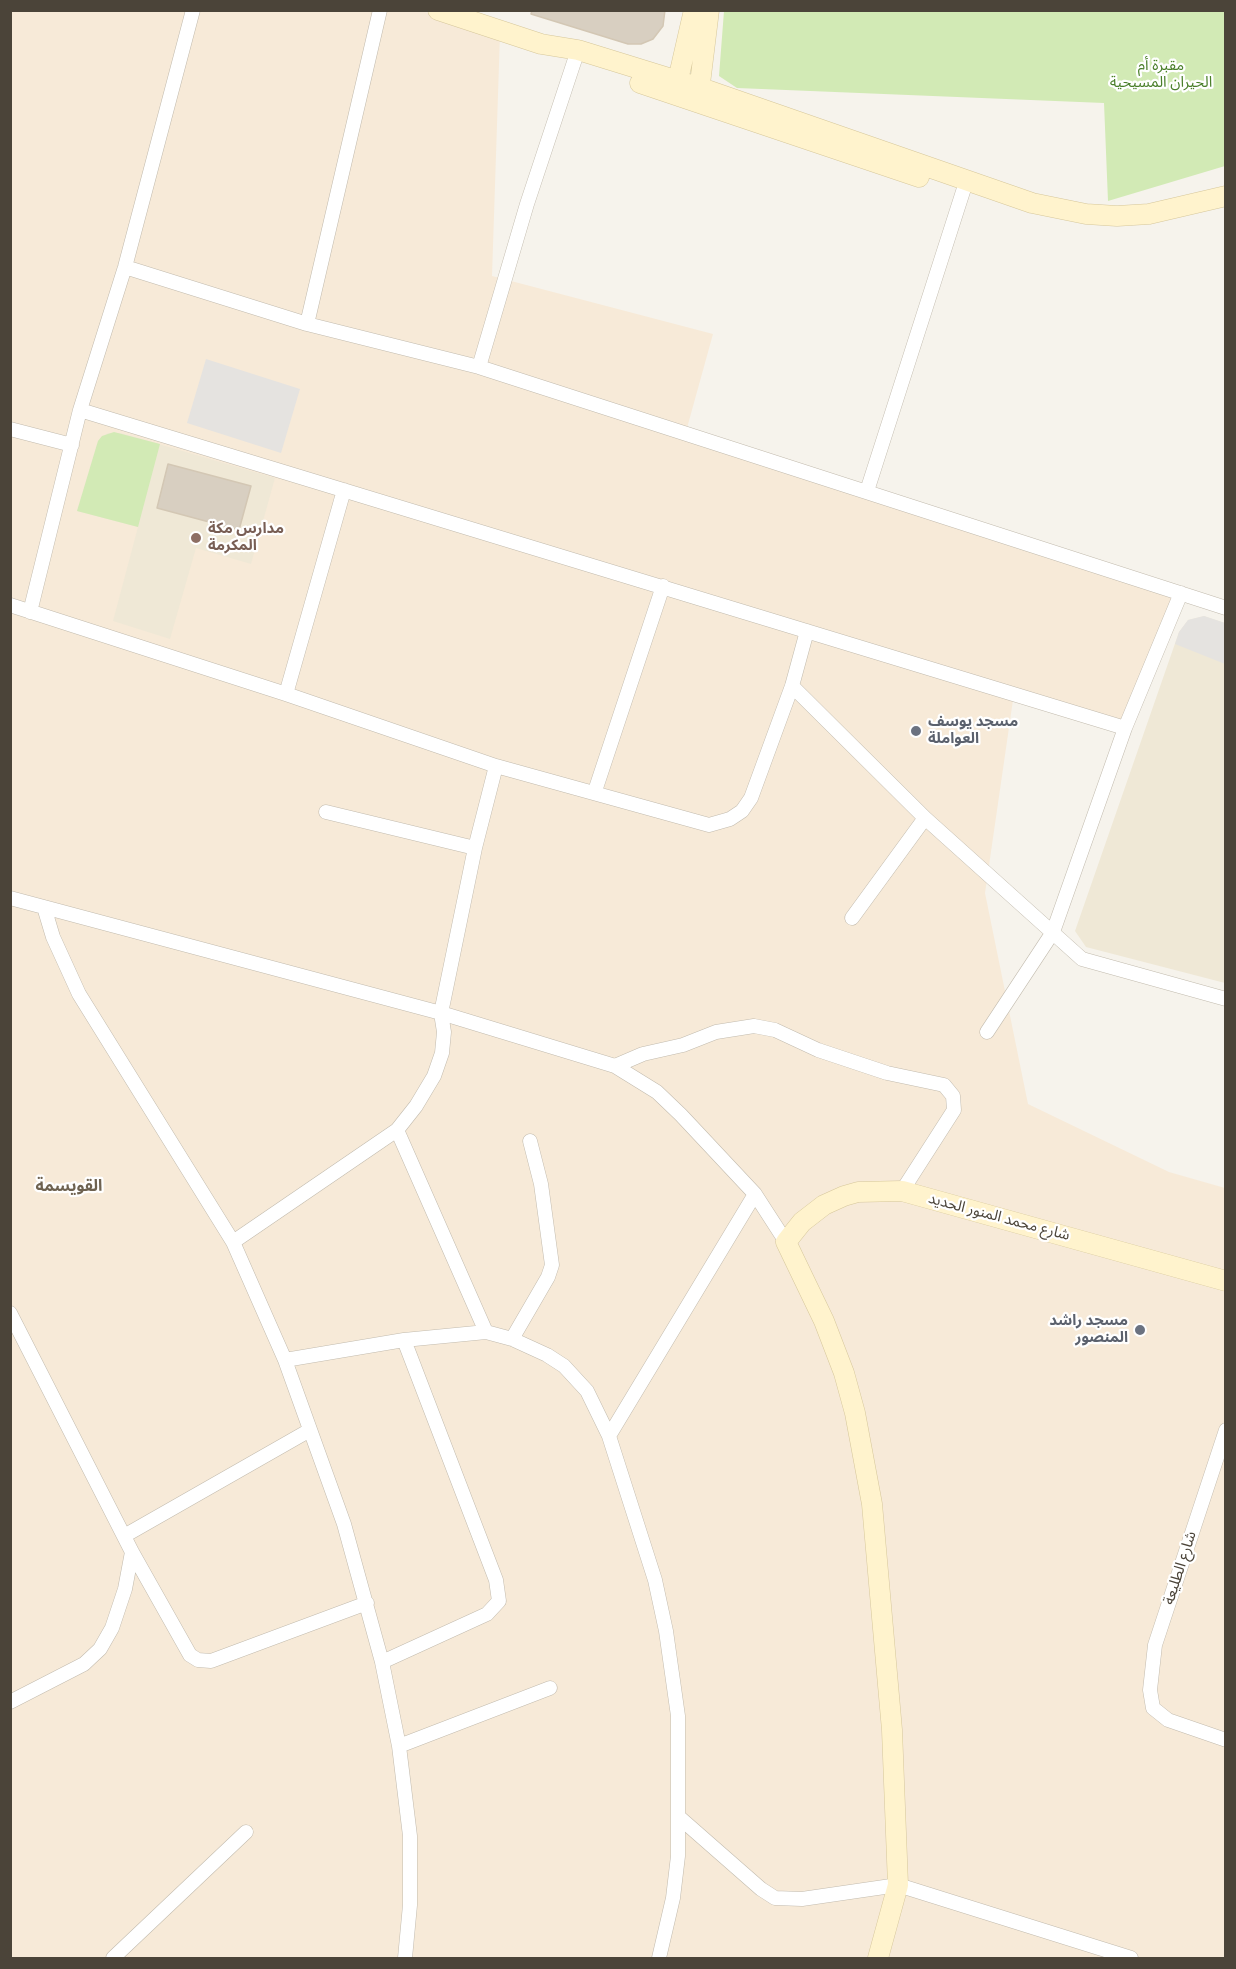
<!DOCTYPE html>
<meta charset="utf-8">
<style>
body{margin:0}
#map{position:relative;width:1236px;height:1969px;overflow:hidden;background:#f6f3ec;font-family:Figtree,sans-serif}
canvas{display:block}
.frame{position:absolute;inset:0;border:12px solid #4b4439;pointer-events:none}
</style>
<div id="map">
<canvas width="1236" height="1969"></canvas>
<div class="frame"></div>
</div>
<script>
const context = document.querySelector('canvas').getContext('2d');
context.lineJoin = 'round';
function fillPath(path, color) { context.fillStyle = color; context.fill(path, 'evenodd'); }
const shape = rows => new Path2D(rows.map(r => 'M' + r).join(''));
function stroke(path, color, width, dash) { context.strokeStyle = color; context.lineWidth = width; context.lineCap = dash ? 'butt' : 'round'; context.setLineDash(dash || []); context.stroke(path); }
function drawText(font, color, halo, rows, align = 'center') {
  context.font = font + ' Figtree,"Noto Sans Arabic",sans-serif'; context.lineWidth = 4.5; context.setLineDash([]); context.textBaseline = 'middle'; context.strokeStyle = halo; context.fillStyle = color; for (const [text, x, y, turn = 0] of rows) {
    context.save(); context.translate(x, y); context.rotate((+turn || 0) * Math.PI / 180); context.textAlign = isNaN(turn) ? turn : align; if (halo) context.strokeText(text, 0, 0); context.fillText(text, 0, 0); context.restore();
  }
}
fillPath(shape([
 [11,11,422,11,500,34,492,276,713,334,687,428,1180,587,1128,723,1014,693,985,893,1028,1104,1169,1172,1225,1188,1225,1958,11,1958]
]), '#f7ead8');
fillPath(shape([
 [108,433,121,433,275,478,251,564,196,548,170,639,113,621,138,527,77,511,98,441],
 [1204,616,1225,623,1225,983,1086,947,1075,931,1179,632,1188,620]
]), '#efe8d6');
fillPath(shape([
 [724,11,1225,11,1225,166,1108,201,1104,103,737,88,719,76],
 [114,432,160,444,138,527,77,511,98,441,102,436]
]), '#d2eab5');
fillPath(shape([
 [206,359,300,389,281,453,187,423],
 [1204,616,1225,623,1225,664,1175,644,1179,632,1188,620]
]), '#e5e3e0');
const building = shape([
 [532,10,665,10,663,26,653,39,641,44,628,44,531,14,532,10],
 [168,464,251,486,239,530,157,508,168,464]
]);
fillPath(building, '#d8cfc1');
stroke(building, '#d3c7b4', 1.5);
const street = shape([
 [125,267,307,324,479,367,1226,608],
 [307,324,380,10],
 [479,367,527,204,578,50],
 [80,410,1125,728],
 [10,429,72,445],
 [867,491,967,179],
 [10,605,286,694,496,766,709,825,730,819,742,811,751,798,792,686,807,631],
 [30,612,80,410,125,267,193,10],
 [792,686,925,818,1082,959,1226,999],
 [286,694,344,490],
 [595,791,663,586],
 [326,812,475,848],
 [10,898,441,1013,615,1066,657,1092,681,1115,755,1194,786,1242],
 [44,907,53,937,79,994,233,1242,285,1360,344,1524,382,1662,399,1746,410,1836,410,1905,405,1958],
 [852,918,925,818],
 [987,1032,1053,932,1125,728,1181,593],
 [615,1066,643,1054,683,1045,716,1032,754,1026,775,1030,818,1050,887,1073,944,1085,953,1096,954,1110,902,1191],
 [397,1130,486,1332],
 [233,1242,397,1130,416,1106,434,1076,442,1053,444,1032,441,1013,475,848,496,766],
 [10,1313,132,1552,190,1655,198,1660,211,1661,367,1603],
 [512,1339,548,1277,552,1265,541,1184,530,1141],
 [285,1360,404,1340,486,1332,512,1339,547,1355,564,1366,587,1391,609,1436,655,1580,666,1631,678,1716,678,1856,673,1898,659,1958],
 [1226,1430,1155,1645,1150,1690,1153,1708,1168,1720,1226,1740],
 [609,1436,755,1194],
 [124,1536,310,1430],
 [382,1662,487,1614,499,1601,496,1580,404,1340],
 [10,1702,84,1664,100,1649,112,1628,125,1589,132,1552],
 [399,1746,550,1688],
 [680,1818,761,1889,775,1898,802,1899,898,1885,1131,1958],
 [113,1958,246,1832]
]);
const secondary = shape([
 [438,10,541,44,578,50,701,88,1032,203,1086,214,1117,216,1149,214,1226,196],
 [640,83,919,177],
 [675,93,694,10],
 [698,100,709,10],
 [878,1958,898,1885,892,1730,872,1504,855,1413,844,1373,824,1321,786,1242,802,1222,824,1205,844,1196,858,1192,902,1191,1226,1281]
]);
stroke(street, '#c2bbae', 15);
stroke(secondary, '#d6c79b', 21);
stroke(street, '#fff', 14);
stroke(secondary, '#fff3cd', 20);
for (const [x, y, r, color] of [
 [196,538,6,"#8d6e63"],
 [916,731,6,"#6b7280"],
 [1140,1330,6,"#6b7280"]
]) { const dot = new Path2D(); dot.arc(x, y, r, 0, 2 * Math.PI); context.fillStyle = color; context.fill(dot); stroke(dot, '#fff', 2); }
drawText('15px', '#4a7f2a', '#fff', [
 ["مقبرة أم",1161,66],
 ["الحيران المسيحية",1161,83]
]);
drawText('bold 15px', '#785e54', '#fff', [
 ["مدارس مكة",208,529],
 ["المكرمة",208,546]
], 'left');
drawText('bold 15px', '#5b616d', '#fff', [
 ["مسجد يوسف",928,722],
 ["العواملة",928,739],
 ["مسجد راشد",1128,1321,"right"],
 ["المنصور",1128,1338,"right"]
], 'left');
drawText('15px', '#4b4439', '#fff', [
 ["شارع محمد المنور الحديد",999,1217,15],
 ["شارع الطليعة",1180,1568,-72]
]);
drawText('bold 16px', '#6e6250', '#fff', [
 ["القويسمة",69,1186]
]);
</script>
